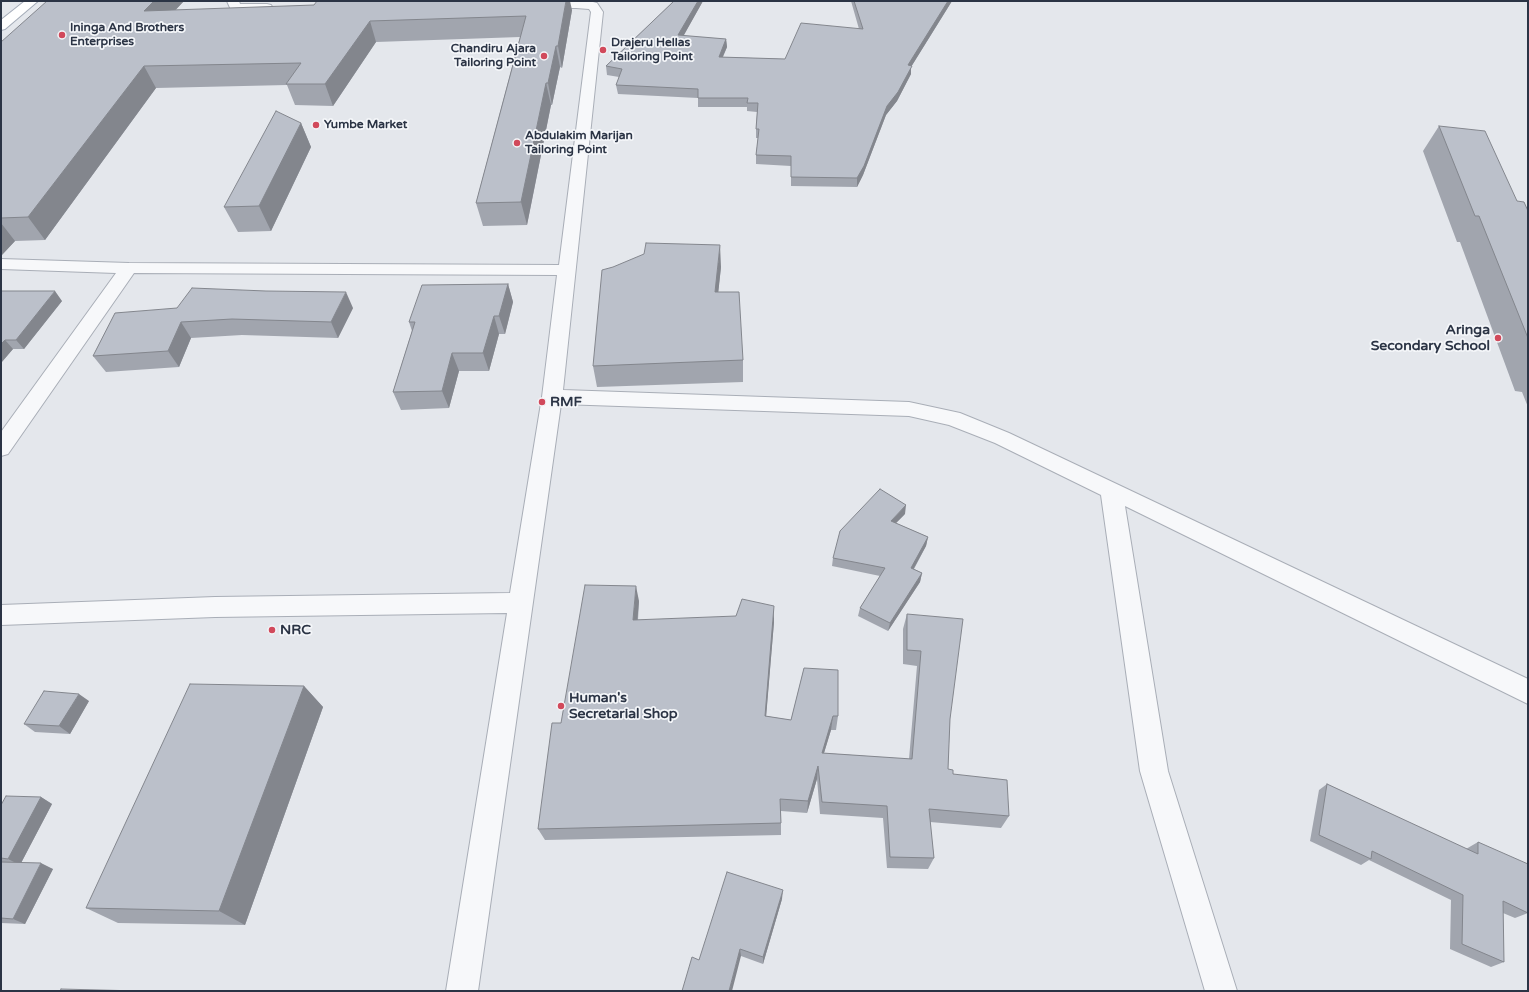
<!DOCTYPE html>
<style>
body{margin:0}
#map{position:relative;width:1529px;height:992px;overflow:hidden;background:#e4e7ec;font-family:"Varela Round",sans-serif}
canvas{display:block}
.frame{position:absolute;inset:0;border:2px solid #2b3445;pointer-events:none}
</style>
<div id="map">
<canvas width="1529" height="992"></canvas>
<div class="frame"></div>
</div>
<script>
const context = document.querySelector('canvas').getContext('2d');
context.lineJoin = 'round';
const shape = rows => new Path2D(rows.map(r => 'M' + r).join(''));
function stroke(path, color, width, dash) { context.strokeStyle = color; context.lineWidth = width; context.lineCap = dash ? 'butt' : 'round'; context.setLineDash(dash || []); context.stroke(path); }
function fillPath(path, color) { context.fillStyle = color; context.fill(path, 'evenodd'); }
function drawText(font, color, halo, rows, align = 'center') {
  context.font = font + ' "Varela Round",sans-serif'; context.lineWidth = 3.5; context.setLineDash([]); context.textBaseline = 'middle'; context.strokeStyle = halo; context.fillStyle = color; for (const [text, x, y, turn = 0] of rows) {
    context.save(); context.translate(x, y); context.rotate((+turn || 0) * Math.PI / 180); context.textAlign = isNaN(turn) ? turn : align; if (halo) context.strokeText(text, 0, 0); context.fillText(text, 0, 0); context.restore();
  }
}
const minor = shape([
 [227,1,239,1,240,4,267,4,271,5,273,8,271,11,267,12,240,12,231,10,227,1],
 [537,1,593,2,597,3,603,12,563,390,909,402,960,413,1009,433,1528,679,1528,704,1125,506,1168,771,1237,991,1205,991,1140,771,1101,495,995,443,949,425,909,416,561,404,478,991,446,991,507,613,215,617,1,625,1,605,215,597,510,593,542,397,557,275,134,273,8,454,1,456,1,432,116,273,1,269,1,259,129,263,559,265,591,12,589,9,576,8,541,8,537,7,535,4,537,1]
]);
const major = shape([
 [25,1,38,1,5,29,1,30,1,20,25,1]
]);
stroke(minor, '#a9aeb7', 2);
stroke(major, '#a3abb8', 2);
fillPath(minor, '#f7f8fa');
fillPath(major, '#fff');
fillPath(shape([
 [184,1,175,10,572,10,562,68,560,67,552,105,551,105,527,225,483,226,476,203,520,37,376,42,333,106,295,105,287,85,156,88,45,240,15,241,1,256,1,42],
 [674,1,703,1,683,36,726,39,727,47,723,57,785,59,859,29,851,1,952,1,911,67,911,74,897,101,886,115,863,175,857,187,791,186,791,166,756,164,756,155,758,138,756,138,756,129,757,112,747,111,747,107,698,107,698,98,618,94,616,85,619,77,607,75,606,66],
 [301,123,311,147,271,231,238,232,224,207],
 [1439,126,1517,201,1528,211,1528,407,1522,392,1515,391,1460,242,1457,242,1423,151],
 [721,267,718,292,743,360,743,382,597,387,593,366],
 [508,284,513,302,505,334,499,334,489,371,459,371,449,408,401,410,393,392,412,331,409,322],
 [1,291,62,301,24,349,13,349,1,363],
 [353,308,338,338,242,335,191,338,179,367,106,372,93,356,115,313],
 [905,514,896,523,928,537,926,546,914,569,922,573,920,582,888,631,858,616,860,608,880,576,832,566,833,558],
 [639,601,638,620,774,622,766,716,791,720,804,668,838,716,836,730,831,730,824,753,909,759,917,666,903,664,903,629,907,614,950,719,948,769,953,774,1009,816,1001,828,930,822,934,858,928,869,887,868,883,818,820,814,817,779,807,813,781,811,781,835,545,840,538,829,561,723],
 [304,686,323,707,245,925,118,923,86,908],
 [89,701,70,734,35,732,24,724],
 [1327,784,1466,849,1478,842,1528,913,1515,918,1503,913,1504,962,1491,967,1450,949,1451,900,1369,860,1361,865,1310,841,1319,790],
 [41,797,52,804,21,863,53,869,25,924,1,923,1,805],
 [782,899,763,964,741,956,699,960]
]), '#a1a5ae');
fillPath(shape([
 [154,1,184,1,155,32,144,11],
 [566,1,570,1,572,10,562,68,558,46],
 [698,1,703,1,679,44,678,35],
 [948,1,952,1,911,67,911,74,897,101,886,115,863,175,857,187,857,178,887,106,908,65],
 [370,21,376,42,333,106,325,84],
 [726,39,727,47,719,65,719,57],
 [556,46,560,67,552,105,548,83],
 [144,66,156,88,45,240,28,217],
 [546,83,551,105,527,225,521,202],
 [301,123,311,147,271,231,259,206],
 [1,223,15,241,1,256],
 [720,245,721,267,716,314,715,292],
 [508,284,513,302,505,334,499,316],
 [55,291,62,301,24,349,16,340],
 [346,292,353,308,338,338,331,322],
 [494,316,499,334,489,371,483,353],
 [181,322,191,338,179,367,168,351],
 [5,340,13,349,1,363,1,344],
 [452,353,459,371,449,408,442,391],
 [906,505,905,514,889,530,891,521],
 [928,537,926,546,909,577,911,568],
 [922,573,920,582,888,631,890,623],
 [636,586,639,601,636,635,633,620],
 [774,606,774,622,765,730,765,716],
 [304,686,323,707,245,925,219,911],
 [79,694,89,701,70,734,59,726],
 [833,716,831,730,820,766,822,753],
 [818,766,817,779,807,813,808,801],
 [41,797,52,804,20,865,8,859],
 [41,863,53,869,25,924,13,919],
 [783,890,782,899,763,964,763,957],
 [740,949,741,956,732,991,729,991]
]), '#83868d');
const building = shape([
 [47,1,154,1,144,11,314,5,317,1,566,1,558,46,556,46,548,83,546,83,521,202,476,203,526,16,370,21,325,84,286,84,301,63,144,66,28,217,1,218,1,42,47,1],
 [674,1,698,1,678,35,726,39,719,57,785,59,801,23,863,29,854,1,948,1,908,65,912,66,898,92,887,106,864,166,857,178,791,177,791,156,756,155,759,129,756,129,758,103,747,103,748,98,698,98,698,89,616,85,622,69,606,66,674,1],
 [276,111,301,123,259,206,224,207,276,111],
 [1439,126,1485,131,1517,201,1524,202,1528,211,1528,338,1479,216,1475,216,1439,126],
 [646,243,720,245,715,292,739,292,743,360,593,366,602,270,613,267,644,254,646,243],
 [508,284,499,316,494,316,483,353,452,353,442,391,393,392,415,322,409,322,422,285,508,284],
 [192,288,266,291,346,292,331,322,232,319,181,322,168,351,93,356,115,313,177,308,192,288],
 [1,291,55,291,16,340,5,340,1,344,1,291],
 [880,489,906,505,891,521,928,537,911,568,922,573,890,623,860,608,885,568,833,558,840,531,880,489],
 [585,585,636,586,633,620,736,616,742,599,774,606,765,716,791,720,804,668,838,670,838,716,833,716,822,753,912,759,921,651,907,650,907,614,963,619,950,719,948,769,953,770,953,774,1007,780,1009,816,929,809,934,858,890,857,887,806,822,802,818,766,808,801,780,799,781,823,538,829,552,723,561,723,585,585],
 [190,684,304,686,219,911,86,908,190,684],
 [44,691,79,694,59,726,24,724,44,691],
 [1327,784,1478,854,1478,842,1528,864,1528,913,1503,901,1504,962,1462,944,1463,895,1372,851,1371,859,1319,835,1327,784],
 [6,796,41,797,8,859,1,858,1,805,6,796],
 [1,862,41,863,13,919,1,918,1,862],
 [727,872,783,890,763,957,740,949,729,991,682,991,692,957,699,960,727,872],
 [61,989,139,991,60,991,61,989]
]);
fillPath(building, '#bbc0ca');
stroke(building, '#83868d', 1);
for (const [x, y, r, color] of [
 [62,35,4,"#d1495b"],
 [603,50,4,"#d1495b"],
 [544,56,4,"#d1495b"],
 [316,125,4,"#d1495b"],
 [517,143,4,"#d1495b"],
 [1498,338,4,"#d1495b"],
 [542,402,4,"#d1495b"],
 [272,630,4,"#d1495b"],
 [561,706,4,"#d1495b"]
]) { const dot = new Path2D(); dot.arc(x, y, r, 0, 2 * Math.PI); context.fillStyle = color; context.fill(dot); stroke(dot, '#f4f6f9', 1.5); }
drawText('bold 12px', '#2b3445', '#f4f6f9', [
 ["Ininga And Brothers",70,28],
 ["Enterprises",70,42],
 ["Drajeru Hellas",611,43],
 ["Tailoring Point",611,57],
 ["Chandiru Ajara",536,49,"right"],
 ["Tailoring Point",536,63,"right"],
 ["Yumbe Market",324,125],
 ["Abdulakim Marijan",525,136],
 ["Tailoring Point",525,150]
], 'left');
drawText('bold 14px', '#2b3445', '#f4f6f9', [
 ["Aringa",1490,330,"right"],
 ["Secondary School",1490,346,"right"],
 ["RMF",550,402],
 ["NRC",280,630],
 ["Human's",569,698],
 ["Secretarial Shop",569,714]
], 'left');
</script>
